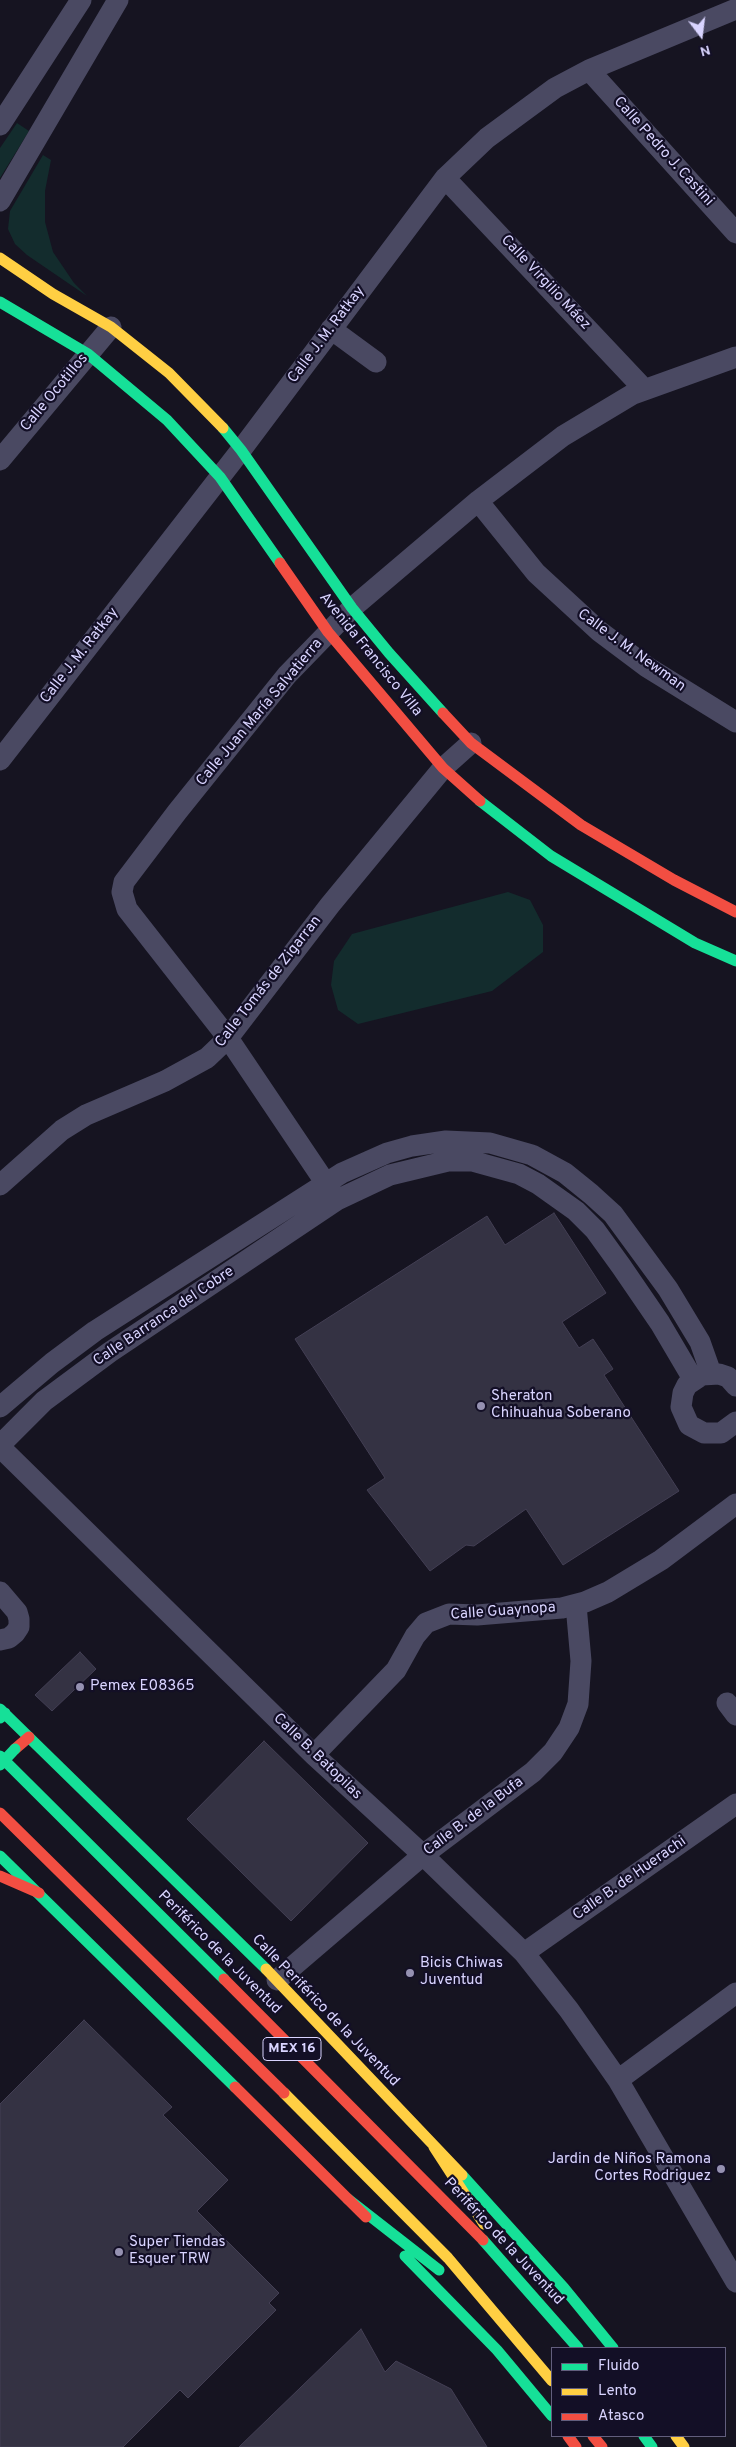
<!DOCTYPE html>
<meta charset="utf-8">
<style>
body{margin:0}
#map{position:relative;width:736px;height:2447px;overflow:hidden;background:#161421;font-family:Overpass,sans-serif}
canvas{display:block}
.legend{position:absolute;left:551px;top:2347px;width:175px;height:90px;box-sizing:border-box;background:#130f26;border:1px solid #625e7d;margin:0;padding:6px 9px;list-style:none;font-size:15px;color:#d9d4ff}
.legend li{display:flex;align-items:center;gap:10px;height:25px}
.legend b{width:25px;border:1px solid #625e7d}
.north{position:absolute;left:676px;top:10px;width:50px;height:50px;-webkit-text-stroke:4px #130f26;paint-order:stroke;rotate:165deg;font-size:14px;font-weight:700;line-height:20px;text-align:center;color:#d9d4ff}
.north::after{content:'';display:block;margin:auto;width:18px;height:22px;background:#d9d4ff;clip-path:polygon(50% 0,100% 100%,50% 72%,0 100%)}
</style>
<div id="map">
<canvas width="736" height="2447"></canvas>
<ul class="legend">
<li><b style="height:6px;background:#16e098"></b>Fluido</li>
<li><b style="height:6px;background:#ffcf43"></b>Lento</li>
<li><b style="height:6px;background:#f24e42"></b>Atasco</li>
</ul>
<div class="north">N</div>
</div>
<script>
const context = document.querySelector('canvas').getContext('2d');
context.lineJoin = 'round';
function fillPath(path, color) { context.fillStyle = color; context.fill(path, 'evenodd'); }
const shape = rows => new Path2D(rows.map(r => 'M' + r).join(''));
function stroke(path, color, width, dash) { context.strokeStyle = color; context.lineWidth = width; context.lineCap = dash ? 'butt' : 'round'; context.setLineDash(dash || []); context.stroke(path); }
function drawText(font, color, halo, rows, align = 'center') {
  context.font = font + ' Overpass,sans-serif'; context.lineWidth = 4.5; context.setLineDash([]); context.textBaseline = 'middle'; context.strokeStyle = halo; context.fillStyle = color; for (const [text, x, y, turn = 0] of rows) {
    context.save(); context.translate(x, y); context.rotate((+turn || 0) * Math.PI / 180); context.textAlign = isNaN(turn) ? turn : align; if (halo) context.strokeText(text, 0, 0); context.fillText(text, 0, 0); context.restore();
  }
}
fillPath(shape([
 [17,123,29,131,0,178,0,148],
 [43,155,51,160,45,191,45,222,53,252,74,283,87,296,27,255,15,244,8,229,10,211],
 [508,892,530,900,543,925,543,952,492,991,358,1024,338,1010,331,985,334,961,352,934]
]), '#132c2d');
const building = shape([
 [554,1213,606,1293,562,1322,579,1348,593,1339,613,1369,604,1375,679,1491,563,1565,526,1509,474,1546,466,1545,430,1571,367,1490,385,1478,295,1339,487,1216,505,1245,554,1213],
 [80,1652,96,1669,52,1711,35,1695,80,1652],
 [264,1741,368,1843,291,1921,187,1819,264,1741],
 [84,2020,172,2107,163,2115,228,2180,197,2211,279,2293,269,2303,276,2310,188,2398,180,2390,123,2447,0,2447,0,2104,84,2020],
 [361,2329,385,2372,396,2361,451,2389,487,2447,239,2447,361,2329]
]);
fillPath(building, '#343243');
stroke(building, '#433f54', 1);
stroke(shape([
 [589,70,736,233],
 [0,125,81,0],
 [445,178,644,389],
 [0,201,118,0],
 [331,329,376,362],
 [0,460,111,327],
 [478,501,536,573,599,631,647,667,736,722],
 [0,760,241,450,445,178,487,138,555,88,589,70,736,9],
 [0,1185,62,1130,86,1115,165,1081,207,1058,228,1038,330,905,443,768,471,743],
 [337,1200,228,1038,127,909,122,892,124,882,177,812,287,675,352,608,478,501,563,436,633,394,736,357],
 [736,1386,728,1377,719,1374,702,1375,687,1385,683,1393,681,1407,689,1425,704,1433,721,1433,736,1422],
 [0,1407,52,1363,95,1331,342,1173,387,1153,412,1146,446,1141,490,1143,532,1155,565,1173,591,1194,613,1214,668,1289,700,1342,711,1373],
 [0,1445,44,1401,110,1352,337,1200,390,1175,448,1161,472,1161,519,1174,538,1184,576,1211,595,1230,621,1266,660,1323,693,1379],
 [0,1447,314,1755,423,1855,524,1953,569,2010,618,2080,736,2282],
 [0,1592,17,1612,19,1619,19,1627,15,1633,9,1638,0,1640],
 [727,1703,736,1715],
 [314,1755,396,1670,415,1636,426,1623,449,1614,477,1615,562,1608,585,1602,608,1592,661,1560,736,1504],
 [524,1953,736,1804],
 [277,1980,423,1855,533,1772,553,1752,569,1728,578,1704,581,1661,576,1605],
 [618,2080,736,1993]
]), '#4a4962', 21);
stroke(shape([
 [0,302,88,354,167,420,220,477,280,563],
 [223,428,241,450,352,608,389,653,443,713],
 [480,801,551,856,695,943,736,961],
 [0,1709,266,1969],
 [0,1718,5,1713],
 [0,1756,224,1979],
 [0,1856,235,2087],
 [462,2175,564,2288,613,2348],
 [348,2199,439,2270],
 [483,2240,578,2348],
 [405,2256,497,2350,552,2416],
 [644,2436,652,2447]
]), '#16e098', 11);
stroke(shape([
 [0,258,53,294,111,327,169,373,223,428],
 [266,1969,462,2175],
 [284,2093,448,2258,552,2381],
 [434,2147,484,2224],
 [676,2436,684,2447]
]), '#ffcf43', 11);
stroke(shape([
 [280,563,328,632,443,768,480,801],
 [443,713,471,743,581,825,674,880,736,912],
 [15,1749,29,1737],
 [0,1813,284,2093],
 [0,1876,39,1893],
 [224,1979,483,2240],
 [235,2087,366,2217],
 [568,2436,576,2447],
 [593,2436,602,2447]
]), '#f24e42', 11);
stroke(shape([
 [0,1765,15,1749]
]), '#16e098', 11);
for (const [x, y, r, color] of [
 [481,1406,5,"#9591b1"],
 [80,1687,5,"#9591b1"],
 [410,1973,5,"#9591b1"],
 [721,2169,5,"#9591b1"],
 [119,2252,5,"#9591b1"]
]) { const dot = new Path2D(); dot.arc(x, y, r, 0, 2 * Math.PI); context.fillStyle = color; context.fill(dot); stroke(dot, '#130f26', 2); }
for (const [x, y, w] of [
 [292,2049,58]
]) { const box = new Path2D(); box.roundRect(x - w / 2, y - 11.5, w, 23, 4); context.fillStyle = '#130f26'; context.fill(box); stroke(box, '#d9d4ff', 1); }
drawText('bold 14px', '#d9d4ff', null, [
 ["MEX 16",292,2049]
]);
drawText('15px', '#d9d4ff', '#130f26', [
 ["Calle Pedro J. Castini",663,152,48],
 ["Calle Virgilio Máez",545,283,47],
 ["Calle J. M. Ratkay",327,335,-53],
 ["Calle Ocotillos",55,393,-50],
 ["Calle J. M. Newman",631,651,36],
 ["Avenida Francisco Villa",370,655,51],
 ["Calle J. M. Ratkay",80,656,-52],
 ["Calle Juan María Salvatierra",260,713,-50],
 ["Calle Tomás de Zigarran",269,982,-52],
 ["Calle Barranca del Cobre",164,1317,-34],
 ["Calle Guaynopa",503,1612,-4],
 ["Calle B. Batopilas",317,1757,44],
 ["Calle B. de la Bufa",474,1817,-37],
 ["Calle B. de Huerachi",630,1879,-35],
 ["Periférico de la Juventud",219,1953,45],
 ["Calle Periférico de la Juventud",325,2011,46],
 ["Periférico de la Juventud",503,2242,47]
]);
drawText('15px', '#d9d4ff', '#130f26', [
 ["Sheraton",491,1397],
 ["Chihuahua Soberano",491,1414],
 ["Pemex E08365",90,1687],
 ["Bicis Chiwas",420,1964],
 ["Juventud",420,1981],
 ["Jardin de Niños Ramona",711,2160,"right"],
 ["Cortes Rodriguez",711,2177,"right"],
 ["Super Tiendas",129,2243],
 ["Esquer TRW",129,2260]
], 'left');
</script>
